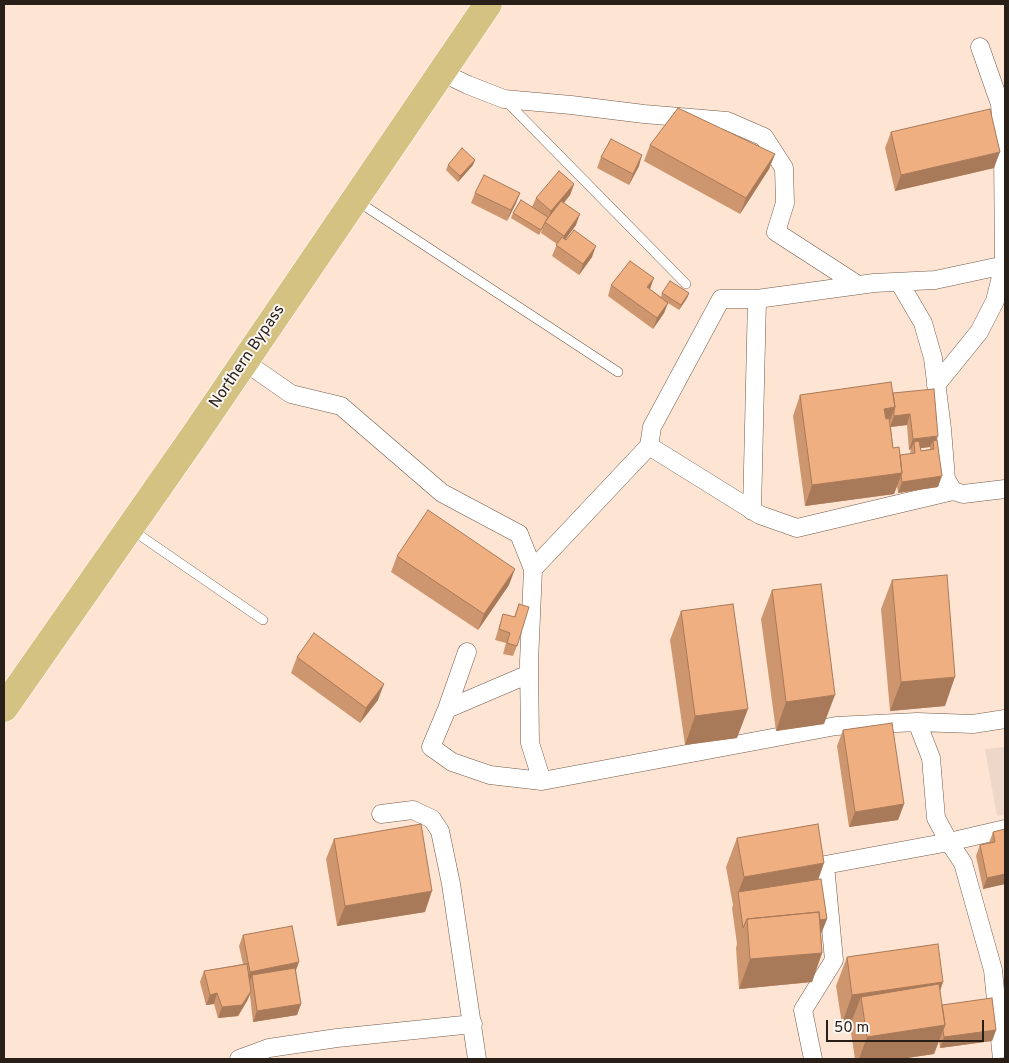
<!DOCTYPE html>
<style>
body{margin:0}
#map{position:relative;width:1009px;height:1063px;overflow:hidden;background:#fee4d2;font-family:Overpass,sans-serif}
canvas{display:block}
.frame{position:absolute;inset:0;border:5px solid #281f19;pointer-events:none}
.scale{position:absolute;left:826px;top:1020px;width:158px;height:22px;box-sizing:border-box;border:2px solid #281f19;border-top:0;padding-left:6px;font-size:15px;line-height:18px;white-space:nowrap;color:#281f19;-webkit-text-stroke:4px #fbf6f2;paint-order:stroke}
</style>
<div id="map">
<canvas width="1009" height="1063"></canvas>
<div class="frame"></div>
<div class="scale">50 m</div>
</div>
<script>
const context = document.querySelector('canvas').getContext('2d');
context.lineJoin = 'round';
function fillPath(path, color) { context.fillStyle = color; context.fill(path, 'evenodd'); }
const shape = rows => new Path2D(rows.map(r => 'M' + r).join(''));
function stroke(path, color, width, dash) { context.strokeStyle = color; context.lineWidth = width; context.lineCap = dash ? 'butt' : 'round'; context.setLineDash(dash || []); context.stroke(path); }
function drawText(font, color, halo, rows, align = 'center') {
  context.font = font + ' Overpass,sans-serif'; context.lineWidth = 4; context.setLineDash([]); context.textBaseline = 'middle'; context.strokeStyle = halo; context.fillStyle = color; for (const [text, x, y, turn = 0] of rows) {
    context.save(); context.translate(x, y); context.rotate((+turn || 0) * Math.PI / 180); context.textAlign = isNaN(turn) ? turn : align; if (halo) context.strokeText(text, 0, 0); context.fillText(text, 0, 0); context.restore();
  }
}
fillPath(shape([
 [1005,747,1005,814,997,816,985,749]
]), '#ecd7c9');
const service = shape([
 [506,101,686,284],
 [357,201,618,372],
 [132,530,263,620]
]);
const minor = shape([
 [441,72,468,85,504,99,571,105,644,114,727,121,764,137,784,168,785,203,776,232,858,285],
 [899,282,923,323,933,358,942,429,946,479,953,491,963,494,1005,489],
 [245,362,291,394,341,406,442,493,519,534,533,569,529,662,530,743,542,781,836,726,917,722,973,724,1005,719],
 [936,385,979,332,995,301,1004,265,1003,150,1000,104,980,47],
 [649,446,760,515,797,528,953,491],
 [752,511,757,299],
 [533,569,649,446,652,427,721,299,757,299,874,283,935,280,1005,265],
 [467,652,447,709,431,747,452,762,490,775,542,781],
 [447,709,529,674],
 [917,722,931,758,936,818,949,842,963,863,993,970,1002,1059],
 [381,814,413,810,432,819,440,831,451,884,477,1059],
 [239,1059,269,1048,337,1038,473,1024],
 [813,1059,803,1010,834,960,825,865,949,842,1005,829]
]);
const primary = shape([
 [4,708,194,436,488,4]
]);
stroke(service, '#715b4c', 10);
stroke(minor, '#715b4c', 19);
stroke(primary, '#fff', 29);
stroke(service, '#fff', 9);
stroke(minor, '#fff', 18);
stroke(primary, '#d4c283', 28);
fillPath(shape([
 [891,132,994,168,895,191,885,148],
 [650,145,775,154,769,169,740,214,644,161],
 [601,157,639,166,629,185,597,168],
 [448,165,473,165,458,182,446,170],
 [574,184,570,195,564,203,576,225,565,239,592,257,579,275,552,256,557,244,541,233,543,228,539,235,511,218,513,213,532,207,536,198],
 [475,193,520,193,516,203,507,221,471,203],
 [611,285,650,289,661,297,662,293,689,293,687,298,679,310,668,303,664,313,653,329,608,296],
 [893,393,937,440,938,487,898,493,897,486,894,494,805,506,793,416,800,395],
 [907,425,909,450,911,449,910,454,900,455,893,448,891,427],
 [930,447,930,449,921,451,920,448],
 [397,556,509,585,478,630,391,572],
 [892,580,945,706,890,711,881,609],
 [772,590,824,724,776,731,761,619],
 [519,604,517,646,513,656,503,654,506,643,495,640,503,614,514,617],
 [681,611,737,738,685,745,670,640],
 [297,657,378,700,360,723,291,673],
 [843,730,904,804,898,820,849,827,837,746],
 [1005,829,1005,884,983,889,976,856,980,845,989,843,993,832],
 [737,838,818,879,827,919,821,934,822,953,812,982,739,989,736,948,737,944,732,908,733,905,726,867],
 [334,839,425,912,337,926,326,859],
 [243,935,296,970,301,1004,297,1015,253,1022,250,995,247,1001,238,1016,218,1018,214,1004,206,1005,200,982,204,971,243,964,239,946],
 [847,957,943,982,940,991,942,1005,996,1030,992,1041,940,1048,939,1041,934,1054,900,1059,855,1059,850,1026,851,1023,842,1024,836,986]
]), '#ce966e');
fillPath(shape([
 [1000,152,994,168,895,191,901,175],
 [775,154,769,169,740,214,746,198],
 [642,155,639,166,629,185,633,174],
 [475,160,473,165,458,182,460,176],
 [574,184,570,195,547,222,551,211],
 [520,193,516,203,507,221,511,210],
 [580,214,576,225,560,247,564,236],
 [596,246,592,257,579,275,583,264],
 [654,278,650,289,643,298,647,287],
 [689,293,687,298,679,310,681,305],
 [668,303,664,313,653,329,657,318],
 [895,407,887,428,884,409],
 [910,414,907,425,890,427,894,416],
 [938,436,934,447,933,441,930,447,915,449,914,442,911,449,909,450,913,439],
 [902,473,894,494,805,506,812,485],
 [942,476,938,487,898,493,902,482],
 [515,569,509,585,478,630,484,614],
 [955,677,945,706,890,711,901,682],
 [384,684,378,700,360,723,366,708],
 [835,695,824,724,776,731,786,702],
 [748,709,737,738,685,745,695,716],
 [904,804,898,820,849,827,855,812],
 [824,863,814,892,738,893,744,877],
 [1005,874,1005,884,983,889,987,878],
 [432,891,425,912,337,926,345,906],
 [827,919,821,934,749,946,748,931],
 [822,953,812,982,739,989,750,959],
 [299,962,295,973,252,975,250,982,246,983,250,972],
 [943,982,932,1011,861,997,851,1023,842,1024,852,995],
 [251,991,247,1001,238,1016,218,1018,222,1007],
 [217,993,214,1004,206,1005,210,995],
 [301,1004,297,1015,253,1022,257,1011],
 [945,1025,934,1054,900,1059,859,1059,867,1037],
 [996,1030,992,1041,940,1048,944,1037]
]), '#a87a5a');
const building = shape([
 [678,108,775,154,746,198,650,145,678,108],
 [990,109,1000,152,901,175,891,132,990,109],
 [611,139,642,155,633,174,601,157,611,139],
 [462,148,475,160,460,176,448,165,462,148],
 [559,171,574,184,551,211,536,198,559,171],
 [484,175,520,193,511,210,475,193,484,175],
 [521,200,548,217,541,230,513,213,521,200],
 [561,201,580,214,564,236,545,222,561,201],
 [574,230,596,246,583,264,556,245,562,237,566,240,574,230],
 [630,261,654,278,647,287,668,303,657,318,611,285,630,261],
 [670,281,689,293,681,305,662,293,670,281],
 [891,382,895,407,884,409,886,419,889,418,893,448,899,447,902,473,812,485,800,395,891,382],
 [934,389,938,436,913,439,910,414,894,416,894,410,895,407,893,393,934,389],
 [937,440,942,476,902,482,901,475,902,473,900,455,915,453,914,442,919,441,921,451,934,449,933,441,937,440],
 [428,510,515,569,484,614,397,556,428,510],
 [947,575,955,677,901,682,892,580,947,575],
 [821,584,835,695,786,702,772,590,821,584],
 [519,604,529,607,517,646,507,643,510,633,499,629,503,614,515,617,519,604],
 [733,604,748,709,695,716,681,611,733,604],
 [314,633,384,684,366,708,297,657,314,633],
 [892,723,904,804,855,812,843,730,892,723],
 [421,824,432,891,345,906,334,839,421,824],
 [818,824,824,863,744,877,737,838,818,824],
 [1005,829,1005,874,987,878,980,845,995,842,993,832,1005,829],
 [821,879,827,919,820,920,819,912,747,919,743,928,738,892,821,879],
 [819,912,822,953,750,959,747,919,819,912],
 [292,926,299,962,250,972,243,935,292,926],
 [938,944,943,982,852,995,847,957,938,944],
 [247,964,251,991,242,1005,222,1007,217,993,210,995,204,971,247,964],
 [295,968,301,1004,257,1011,252,975,295,968],
 [939,984,945,1025,867,1037,861,997,939,984],
 [992,998,996,1030,944,1037,943,1030,945,1025,942,1005,992,998],
 [1005,1058,1005,1059,991,1059,1005,1058]
]);
fillPath(building, '#f0af80');
stroke(building, '#a87a5a', 1);
drawText('16px', '#281f19', '#fbf6f2', [
 ["Northern Bypass",248,357,-56]
]);
</script>
